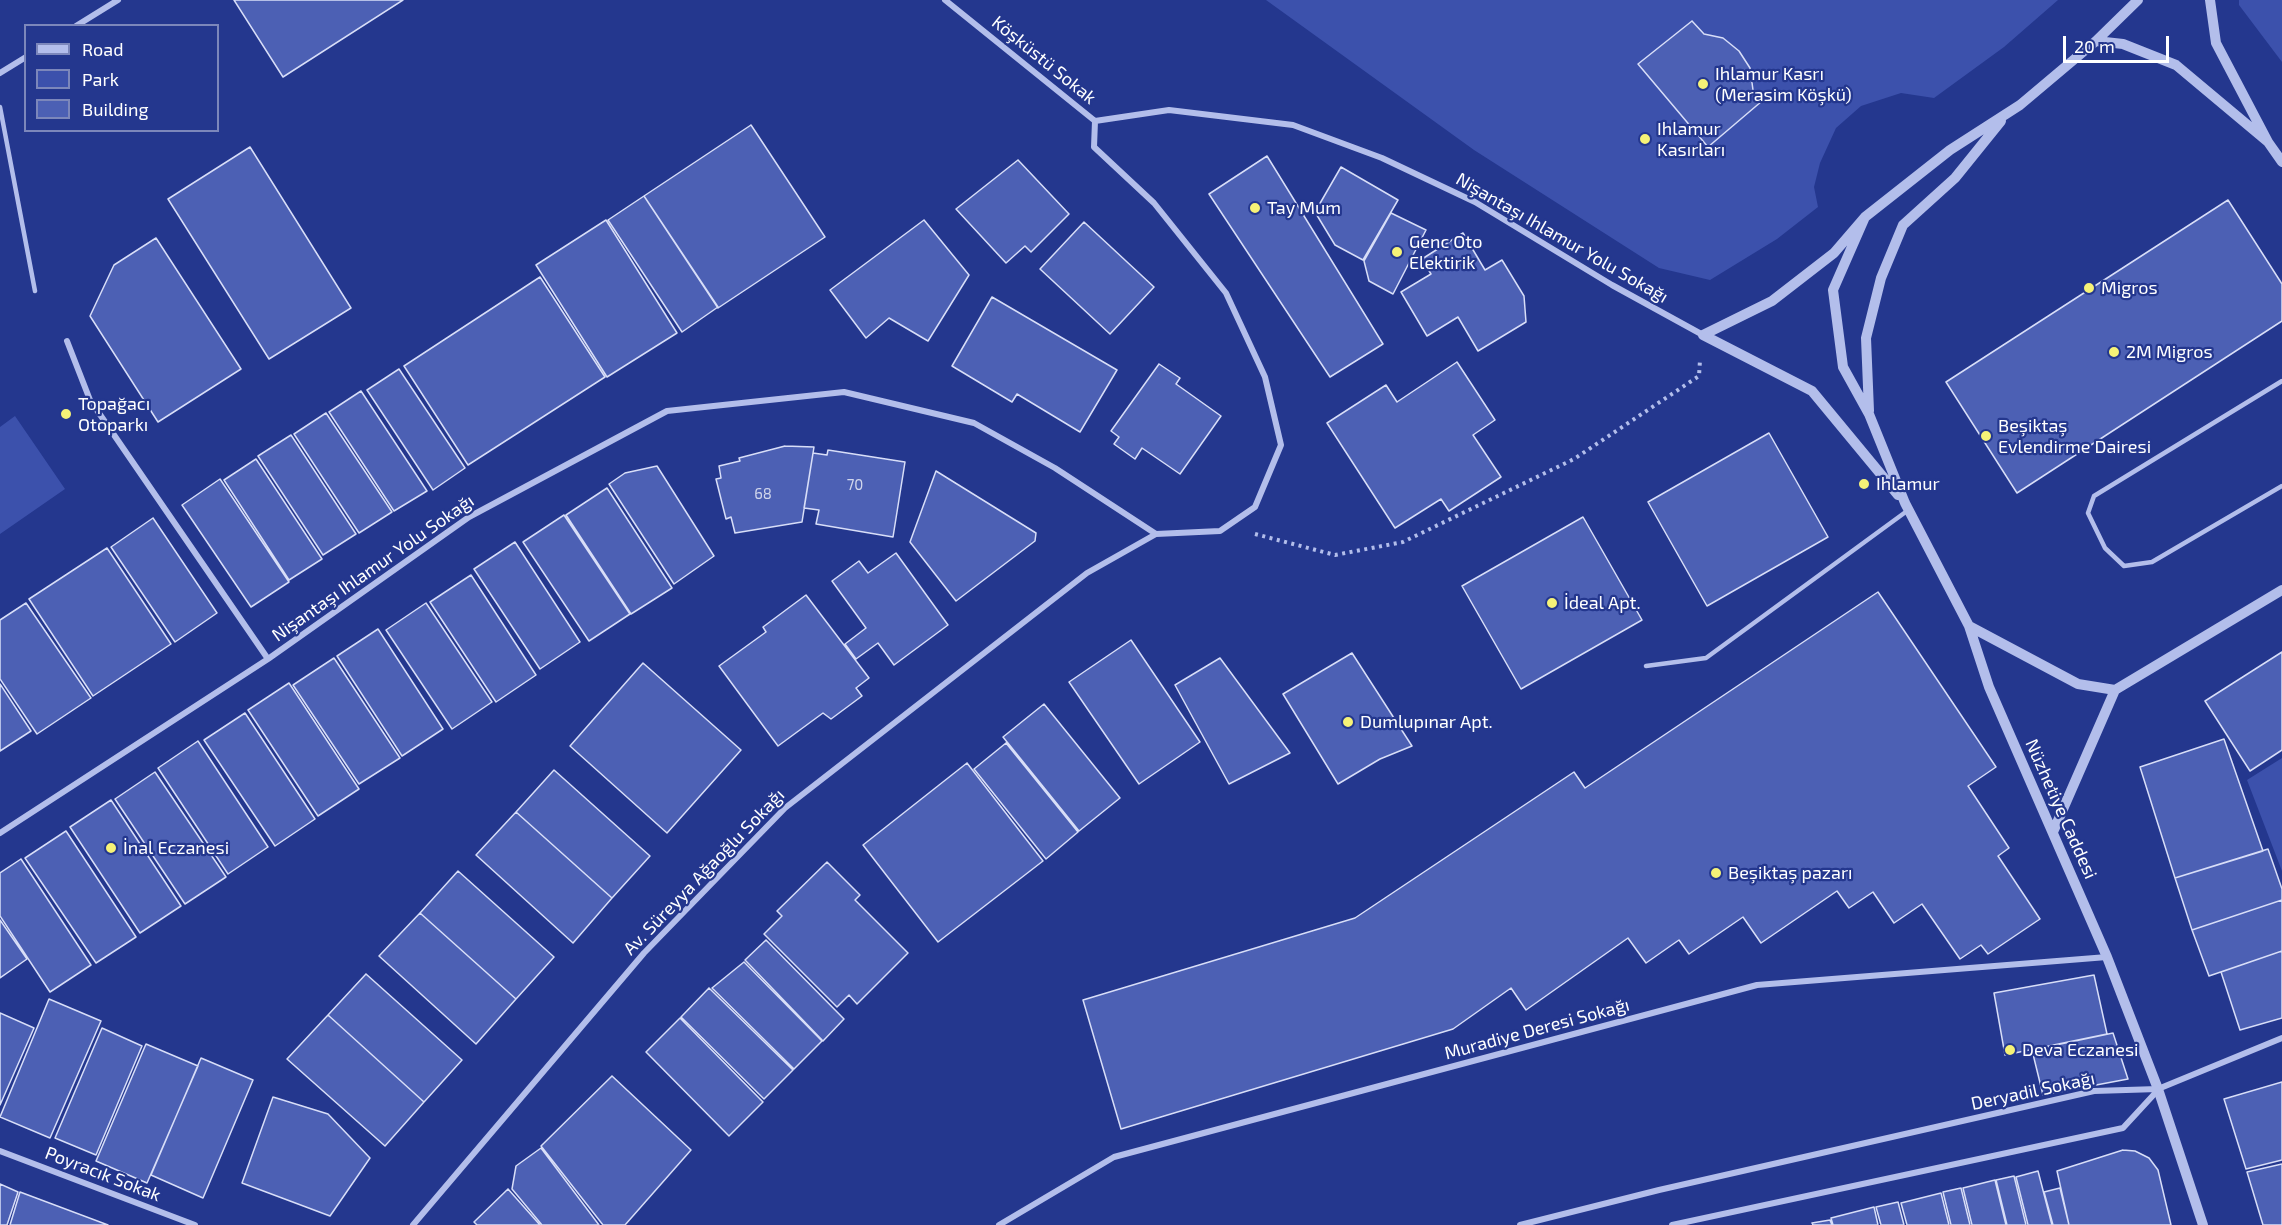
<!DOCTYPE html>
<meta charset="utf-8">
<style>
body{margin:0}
#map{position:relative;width:2282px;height:1225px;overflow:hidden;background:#24378e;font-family:"Exo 2",sans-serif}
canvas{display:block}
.legend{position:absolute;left:24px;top:24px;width:195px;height:108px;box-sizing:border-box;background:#24378e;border:2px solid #7c87bb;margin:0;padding:8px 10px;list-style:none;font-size:18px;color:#fff}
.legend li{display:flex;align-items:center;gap:12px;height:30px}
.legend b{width:30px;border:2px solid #7c87bb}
.scale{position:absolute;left:2063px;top:36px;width:106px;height:27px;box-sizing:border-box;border:3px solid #fff;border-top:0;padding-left:8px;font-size:18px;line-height:21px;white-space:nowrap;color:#fff;-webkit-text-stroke:4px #24378e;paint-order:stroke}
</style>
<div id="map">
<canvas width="2282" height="1225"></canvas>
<ul class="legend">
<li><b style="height:8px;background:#b3beeb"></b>Road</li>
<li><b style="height:16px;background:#3c51ac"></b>Park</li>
<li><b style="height:16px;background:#4c60b4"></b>Building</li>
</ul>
<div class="scale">20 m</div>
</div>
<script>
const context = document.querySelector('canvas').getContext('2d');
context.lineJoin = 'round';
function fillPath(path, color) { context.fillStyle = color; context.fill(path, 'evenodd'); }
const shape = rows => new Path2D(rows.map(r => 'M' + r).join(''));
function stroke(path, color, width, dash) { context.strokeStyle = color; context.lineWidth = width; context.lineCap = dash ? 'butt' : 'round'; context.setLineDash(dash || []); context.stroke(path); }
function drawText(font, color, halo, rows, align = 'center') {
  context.font = font + ' "Exo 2",sans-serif'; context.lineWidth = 4.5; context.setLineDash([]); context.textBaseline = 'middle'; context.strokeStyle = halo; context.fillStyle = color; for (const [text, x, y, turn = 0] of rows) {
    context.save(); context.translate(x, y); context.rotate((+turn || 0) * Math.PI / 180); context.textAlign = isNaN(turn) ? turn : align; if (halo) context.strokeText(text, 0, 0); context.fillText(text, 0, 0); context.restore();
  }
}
fillPath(shape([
 [1266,0,2058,0,2004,47,1934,98,1901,93,1861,106,1836,128,1820,163,1814,187,1818,207,1777,239,1710,280,1659,268,1474,150],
 [2239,0,2282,0,2282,62,2239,5],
 [15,416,65,489,0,534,0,427],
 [2282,758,2282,871,2247,780]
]), '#3c51ac');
const building = shape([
 [234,0,403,0,283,77,234,0],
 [1692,21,1704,34,1723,38,1739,51,1750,68,1753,90,1762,101,1708,147,1638,64,1692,21],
 [751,125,825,237,718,308,644,196,751,125],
 [250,147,351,308,269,359,168,199,250,147],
 [1267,156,1383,344,1330,377,1209,194,1267,156],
 [1018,160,1069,214,1031,252,1025,246,1006,263,956,209,1018,160],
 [1341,167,1398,200,1363,260,1335,245,1315,212,1341,167],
 [644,196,718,307,682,332,608,220,644,196],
 [2228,200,2282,284,2282,321,2017,493,1946,382,2228,200],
 [1391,213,1426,230,1393,294,1369,281,1364,261,1391,213],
 [606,220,677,333,607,377,536,265,606,220],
 [924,220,969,275,928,341,889,318,866,338,830,290,924,220],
 [1084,222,1154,287,1110,334,1040,269,1084,222],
 [1463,233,1485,270,1502,260,1524,296,1526,322,1478,351,1458,317,1427,336,1401,292,1431,274,1422,259,1463,233],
 [156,238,241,369,158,422,90,316,114,265,156,238],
 [540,277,605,377,468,465,404,366,540,277],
 [992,297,1117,370,1080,432,1017,394,1012,402,952,366,992,297],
 [1457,362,1495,420,1473,435,1501,477,1449,511,1441,499,1395,528,1327,423,1386,385,1397,402,1457,362],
 [1159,364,1180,378,1176,384,1221,416,1180,474,1142,448,1135,459,1114,444,1119,437,1111,431,1159,364],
 [399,369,465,468,433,490,367,390,399,369],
 [361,391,427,491,394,511,329,412,361,391],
 [326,413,392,512,359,533,294,434,326,413],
 [1769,433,1828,537,1707,606,1648,502,1769,433],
 [291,435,356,534,323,555,258,456,291,435],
 [785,446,814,447,802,522,735,533,731,517,726,519,716,479,721,478,719,466,740,461,739,458,785,446],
 [828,450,905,462,893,537,816,524,819,510,804,508,813,453,827,455,828,450],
 [256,459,322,559,289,580,224,480,256,459],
 [657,466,714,556,674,584,609,484,625,473,657,466],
 [936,471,1036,533,1035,541,956,601,910,542,936,471],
 [220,479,289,582,251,607,182,505,220,479],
 [607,488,672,588,631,614,566,515,607,488],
 [564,515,630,614,589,641,523,542,564,515],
 [1583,517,1642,620,1521,689,1462,586,1583,517],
 [153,518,217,613,175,642,111,547,153,518],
 [515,542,580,642,540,669,474,569,515,542],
 [107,548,171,644,93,696,29,599,107,548],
 [896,553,948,625,894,665,878,643,856,659,845,644,866,628,832,581,859,561,868,573,896,553],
 [471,575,536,675,496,702,430,602,471,575],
 [1878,592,1996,767,1968,786,2009,848,1998,856,2040,919,1988,954,1981,945,1960,959,1922,904,1894,923,1873,892,1849,908,1837,891,1761,943,1743,917,1689,954,1679,940,1646,963,1628,938,1526,1010,1511,988,1453,1029,1121,1129,1083,1000,1355,918,1574,772,1585,788,1878,592],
 [806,595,869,678,856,688,862,696,831,719,823,713,778,746,719,666,766,632,763,627,806,595],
 [26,603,91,698,37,734,0,679,0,620,26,603],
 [426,603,492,702,452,729,386,630,426,603],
 [378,629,443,729,402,756,337,656,378,629],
 [1131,640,1200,742,1139,784,1069,682,1131,640],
 [2282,652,2282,750,2250,771,2205,701,2282,652],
 [1352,653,1412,746,1380,759,1338,784,1283,694,1352,653],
 [334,658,400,758,359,784,293,685,334,658],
 [1220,658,1290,753,1229,784,1175,685,1220,658],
 [643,663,741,750,667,833,570,746,643,663],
 [289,683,359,789,318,816,248,710,289,683],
 [0,684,31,731,0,751,0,684],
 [1044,704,1120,798,1079,831,1003,737,1044,704],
 [245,713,315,819,275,846,204,740,245,713],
 [2224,739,2263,851,2175,878,2140,767,2224,739],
 [198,741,268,847,228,874,158,768,198,741],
 [1006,743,1078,832,1046,859,974,769,1006,743],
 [967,763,1043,861,938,942,863,845,967,763],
 [554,770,650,856,612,898,516,812,554,770],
 [155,772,226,877,185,904,115,799,155,772],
 [111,800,181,906,140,933,70,827,111,800],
 [516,812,612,898,573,943,476,855,516,812],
 [66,831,136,937,96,963,25,858,66,831],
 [2268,849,2282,889,2282,900,2192,930,2175,878,2268,849],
 [21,859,91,965,50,992,0,916,0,873,21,859],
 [827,862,860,895,855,900,908,953,857,1004,849,995,837,1007,764,934,782,916,777,911,827,862],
 [458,871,554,957,516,999,420,913,458,871],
 [2282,900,2282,951,2209,976,2192,930,2282,900],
 [420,913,516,999,476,1044,379,956,420,913],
 [0,920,27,959,0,978,0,920],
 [766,940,844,1019,823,1041,745,960,766,940],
 [2282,951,2282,1018,2240,1030,2221,972,2282,951],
 [744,962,822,1041,794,1069,712,988,744,962],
 [366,974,462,1060,424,1102,328,1015,366,974],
 [2094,975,2107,1034,2005,1055,1994,993,2094,975],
 [709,988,793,1070,764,1099,681,1017,709,988],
 [49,999,101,1021,50,1138,0,1117,49,999],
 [0,1013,34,1028,0,1105,0,1013],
 [328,1015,424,1102,385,1146,287,1059,328,1015],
 [680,1018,763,1102,729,1136,646,1052,680,1018],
 [102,1028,142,1046,96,1155,55,1138,102,1028],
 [2113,1033,2128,1079,2043,1095,2032,1050,2113,1033],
 [146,1044,198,1066,147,1183,96,1161,146,1044],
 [201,1058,253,1080,203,1198,151,1175,201,1058],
 [612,1076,691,1150,625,1225,603,1225,541,1146,612,1076],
 [2282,1082,2282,1160,2246,1169,2224,1099,2282,1082],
 [273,1097,328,1114,370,1158,330,1216,242,1183,273,1097],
 [541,1148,599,1225,542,1225,512,1189,516,1166,541,1148],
 [2123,1150,2135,1151,2149,1158,2158,1170,2171,1225,2069,1225,2057,1171,2123,1150],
 [2282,1164,2282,1225,2263,1225,2247,1172,2282,1164],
 [2038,1171,2052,1225,2028,1225,2016,1177,2038,1171],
 [2014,1176,2026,1225,2007,1225,1996,1180,2014,1176],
 [1995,1180,2006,1225,1972,1225,1963,1188,1995,1180],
 [0,1184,18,1192,7,1225,0,1225,0,1184],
 [1961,1188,1970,1225,1951,1225,1943,1192,1961,1188],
 [2060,1188,2069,1225,2053,1225,2044,1192,2060,1188],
 [508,1189,540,1225,477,1225,474,1222,508,1189],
 [20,1192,108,1225,10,1225,20,1192],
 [1941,1193,1949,1225,1907,1225,1901,1203,1941,1193],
 [1898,1202,1904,1225,1881,1225,1876,1207,1898,1202],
 [1874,1207,1878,1225,1833,1225,1831,1218,1874,1207],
 [1830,1220,1832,1225,1813,1225,1812,1223,1830,1220]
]);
fillPath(building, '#4c60b4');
stroke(building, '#d8def8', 1.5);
stroke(shape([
 [1255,534,1335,555,1403,542,1574,459,1699,376,1700,360]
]), '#b3beeb', 4, [3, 4.5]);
stroke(shape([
 [0,107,35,291],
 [2282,381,2094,496,2088,513,2105,548,2124,566,2152,562,2282,486],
 [1646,666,1706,658,1907,511]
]), '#b3beeb', 4.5);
stroke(shape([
 [945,0,1095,121],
 [76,26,118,0],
 [0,73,26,57],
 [67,341,90,400,268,659],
 [0,833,268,659,469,517,667,411,844,392,974,423,1055,468,1156,534,1220,531,1255,507,1281,445,1265,377,1226,293,1154,203,1094,147,1095,121,1169,110,1293,125,1382,158,1475,202,1612,285,1703,335],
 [0,1151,195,1225],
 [413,1225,644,953,785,808,1087,573,1156,534],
 [999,1225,1114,1157,1757,985,2107,957],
 [1520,1225,1659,1190,2094,1091,2158,1089,2282,1038],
 [1672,1225,2123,1128,2158,1090]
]), '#b3beeb', 6);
stroke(shape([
 [2210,0,2216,43,2268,142,2282,162],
 [2096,41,2123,44,2176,65,2268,142],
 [1865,217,1833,290,1843,367,1869,414,1905,503,1969,626,1989,687,2107,957,2158,1089,2203,1225],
 [1703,335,1772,301,1834,253,1865,217,1950,150,2020,105,2096,41,2138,0],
 [1703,335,1812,391,1898,495],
 [1869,411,1866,338,1881,278,1903,225,1955,178,2001,121],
 [1969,626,2078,684,2115,690],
 [2115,690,2282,590],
 [2053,832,2115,690]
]), '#b3beeb', 10);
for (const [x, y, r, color] of [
 [1703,84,6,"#f6f277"],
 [1645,139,6,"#f6f277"],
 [1255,208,6,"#f6f277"],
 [1397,252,6,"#f6f277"],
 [2089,288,6,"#f6f277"],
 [2114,352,6,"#f6f277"],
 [66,414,6,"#f6f277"],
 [1986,436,6,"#f6f277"],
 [1864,484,6,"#f6f277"],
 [1552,603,6,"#f6f277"],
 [1348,722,6,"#f6f277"],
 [111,848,6,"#f6f277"],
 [1716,873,6,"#f6f277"],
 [2010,1050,6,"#f6f277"]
]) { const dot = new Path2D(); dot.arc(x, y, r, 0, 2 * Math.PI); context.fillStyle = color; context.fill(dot); stroke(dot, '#24378e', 2); }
drawText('15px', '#d2d7ec', null, [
 ["70",855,485],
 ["68",763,494]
]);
drawText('18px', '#fff', '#24378e', [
 ["Köşküstü Sokak",1044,60,39],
 ["Nişantaşı Ihlamur Yolu Sokağı",1562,238,30],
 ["Nişantaşı Ihlamur Yolu Sokağı",373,568,-35],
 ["Nüzhetiye Caddesi",2061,809,66],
 ["Av. Süreyya Ağaoğlu Sokağı",704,872,-46],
 ["Muradiye Deresi Sokağı",1537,1029,-15],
 ["Deryadil Sokağı",2033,1091,-12],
 ["Poyracık Sokak",103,1174,21]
]);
drawText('18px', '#fff', '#24378e', [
 ["Ihlamur Kasrı",1715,74],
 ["(Merasim Köşkü)",1715,95],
 ["Ihlamur",1657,129],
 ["Kasırları",1657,150],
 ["Tay Mum",1267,208],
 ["Genc Oto",1409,242],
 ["Elektirik",1409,263],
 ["Migros",2101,288],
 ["2M Migros",2126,352],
 ["Topağacı",78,404],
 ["Otoparkı",78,425],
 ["Beşiktaş",1998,426],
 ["Evlendirme Dairesi",1998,447],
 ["Ihlamur",1876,484],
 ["İdeal Apt.",1564,603],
 ["Dumlupınar Apt.",1360,722],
 ["İnal Eczanesi",123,848],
 ["Beşiktaş pazarı",1728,873],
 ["Deva Eczanesi",2022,1050]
], 'left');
</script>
